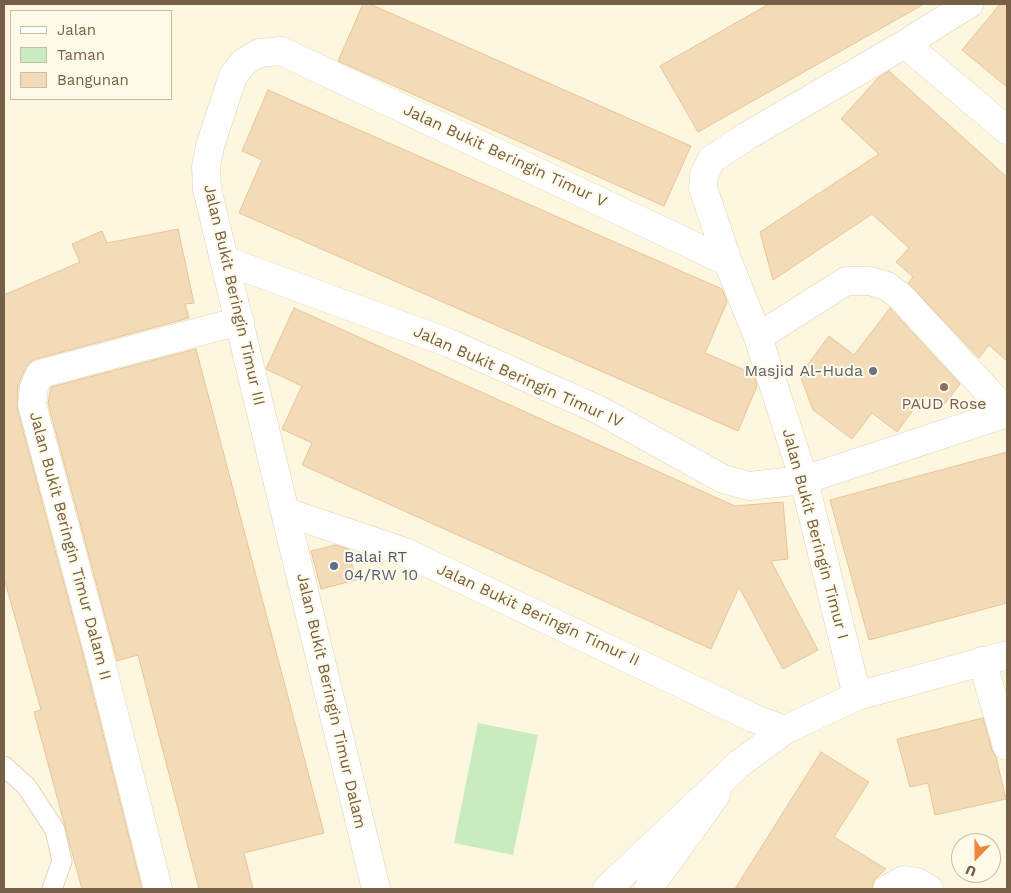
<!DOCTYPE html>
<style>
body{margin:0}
#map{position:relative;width:1011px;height:893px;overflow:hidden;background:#fdf7e0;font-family:"Work Sans",sans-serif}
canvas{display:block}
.frame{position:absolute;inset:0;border:5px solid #756047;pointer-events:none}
.legend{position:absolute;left:10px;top:10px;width:162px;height:90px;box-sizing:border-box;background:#fffae7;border:1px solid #c8bca7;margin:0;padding:6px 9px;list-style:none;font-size:15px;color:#756047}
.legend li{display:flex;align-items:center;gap:10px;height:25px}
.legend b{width:25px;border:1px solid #c8bca7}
.north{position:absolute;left:951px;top:833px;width:50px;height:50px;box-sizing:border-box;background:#fffae7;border:1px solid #c8bca7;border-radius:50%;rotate:202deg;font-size:14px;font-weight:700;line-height:20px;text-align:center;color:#756047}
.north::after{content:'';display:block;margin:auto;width:18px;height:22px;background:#ec8740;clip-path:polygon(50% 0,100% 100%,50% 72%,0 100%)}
</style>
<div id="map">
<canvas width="1011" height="893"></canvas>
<div class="frame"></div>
<ul class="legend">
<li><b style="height:6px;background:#fff"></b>Jalan</li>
<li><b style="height:14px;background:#c8ebbf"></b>Taman</li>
<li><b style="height:14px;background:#f3dbb7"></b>Bangunan</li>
</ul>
<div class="north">U</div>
</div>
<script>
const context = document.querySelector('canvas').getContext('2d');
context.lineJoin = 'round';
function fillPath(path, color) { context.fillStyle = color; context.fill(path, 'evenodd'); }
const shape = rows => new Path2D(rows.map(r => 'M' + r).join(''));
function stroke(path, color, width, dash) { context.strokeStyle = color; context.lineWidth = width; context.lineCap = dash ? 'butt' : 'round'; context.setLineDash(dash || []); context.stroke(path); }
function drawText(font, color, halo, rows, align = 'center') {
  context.font = font + ' "Work Sans",sans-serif'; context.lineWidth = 4; context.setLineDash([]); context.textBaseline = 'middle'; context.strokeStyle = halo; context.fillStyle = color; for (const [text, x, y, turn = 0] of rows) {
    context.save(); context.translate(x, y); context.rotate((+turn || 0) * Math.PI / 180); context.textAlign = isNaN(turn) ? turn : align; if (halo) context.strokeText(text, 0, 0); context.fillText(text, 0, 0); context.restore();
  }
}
fillPath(shape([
 [478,723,538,735,513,855,454,843]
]), '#c8ebbf');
const building = shape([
 [363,4,370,4,691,146,664,206,338,61,363,4],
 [769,4,924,4,698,132,660,66,769,4],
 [1000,4,1007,4,1007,87,962,50,1000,4],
 [889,71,1007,177,1007,361,989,345,979,358,908,283,913,277,896,262,909,248,872,214,773,280,760,232,879,154,841,119,878,78,889,71],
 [268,90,722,289,727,302,705,353,754,374,757,386,738,431,239,213,262,160,242,151,268,90],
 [178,229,194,303,185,304,189,318,36,359,30,362,26,367,18,385,17,408,84,658,142,889,82,889,34,712,41,710,4,578,4,295,80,262,72,244,102,231,107,243,178,229],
 [294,308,735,506,783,502,788,559,771,561,818,650,783,669,739,587,711,649,302,465,312,443,282,429,302,386,266,369,294,308],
 [890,308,960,384,942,407,925,394,897,432,872,413,852,439,813,410,800,375,829,336,854,355,890,308],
 [196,349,324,833,244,853,253,889,199,889,138,655,117,661,48,403,51,387,196,349],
 [1007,452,1007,603,869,640,830,500,1007,452],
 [335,545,348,549,356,580,321,589,311,551,335,545],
 [983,718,992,750,996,757,1006,799,935,815,928,783,910,787,897,739,983,718],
 [821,752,869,782,834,837,886,869,874,880,872,889,735,889,821,752]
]);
fillPath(building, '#f3dbb7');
stroke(building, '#e7c497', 1);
const lane = shape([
 [4,766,27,787,55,830,62,861,52,889]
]);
const street = shape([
 [905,44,1007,130],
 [224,260,449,343,599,410,723,479,749,486,804,480,1007,413],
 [758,337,846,281,870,281,887,286,903,299,1007,412],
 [286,512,405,552,753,718,785,730],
 [982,661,1007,746],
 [857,696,804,480,758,337,728,262,703,188,704,175,712,159,747,136,905,44,969,4],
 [158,889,99,654,32,404,34,387,40,374,240,321],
 [376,889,207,189,206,167,210,146,233,76,244,62,259,53,281,51,728,262],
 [648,889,716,795],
 [887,889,904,880,917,882,929,889]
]);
const secondary = shape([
 [607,889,739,764,785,730,857,696,1007,655]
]);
stroke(lane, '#dfd2b9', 21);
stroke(street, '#dfd2b9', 29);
stroke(secondary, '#e4d4b7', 29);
stroke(lane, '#fff', 19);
stroke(street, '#fff', 28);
stroke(secondary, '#fff', 28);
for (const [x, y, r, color] of [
 [873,371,5,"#6b7280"],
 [944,387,5,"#8d6e63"],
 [334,566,5,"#5c6f8a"]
]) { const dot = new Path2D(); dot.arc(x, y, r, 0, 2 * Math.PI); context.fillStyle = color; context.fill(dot); stroke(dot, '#fffae7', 2); }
drawText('16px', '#756047', '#fffae7', [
 ["Jalan Bukit Beringin Timur V",505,156,25],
 ["Jalan Bukit Beringin Timur III",234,295,77],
 ["Jalan Bukit Beringin Timur IV",518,377,24],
 ["Jalan Bukit Beringin Timur I",815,534,75],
 ["Jalan Bukit Beringin Timur Dalam II",70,546,75],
 ["Jalan Bukit Beringin Timur II",538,615,25],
 ["Jalan Bukit Beringin Timur Dalam",331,701,77]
]);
drawText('16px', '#5b616d', '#fffae7', [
 ["Masjid Al-Huda",863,371]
], 'right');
drawText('16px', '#785e54', '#fffae7', [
 ["PAUD Rose",944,404]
]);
drawText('16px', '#4e5e75', '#fffae7', [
 ["Balai RT",344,557],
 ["04/RW 10",344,575]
], 'left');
</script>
